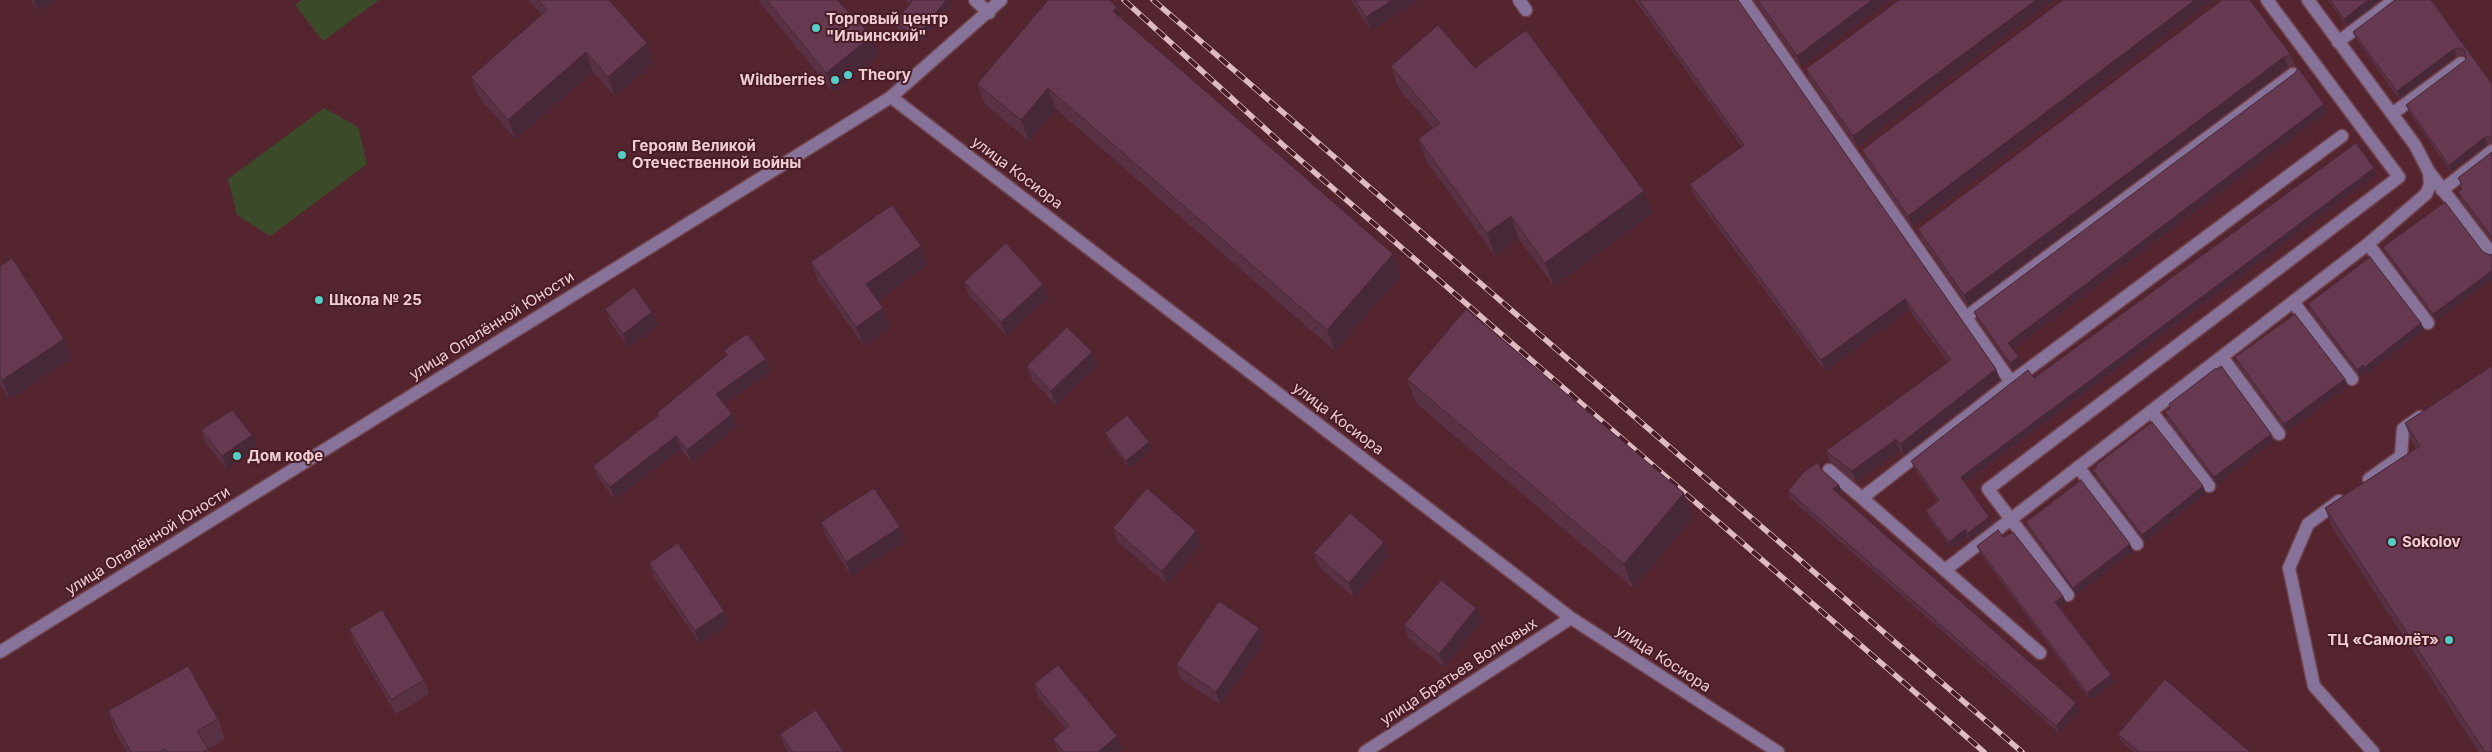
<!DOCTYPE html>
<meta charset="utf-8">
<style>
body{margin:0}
canvas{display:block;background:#55252f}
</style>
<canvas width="2492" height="752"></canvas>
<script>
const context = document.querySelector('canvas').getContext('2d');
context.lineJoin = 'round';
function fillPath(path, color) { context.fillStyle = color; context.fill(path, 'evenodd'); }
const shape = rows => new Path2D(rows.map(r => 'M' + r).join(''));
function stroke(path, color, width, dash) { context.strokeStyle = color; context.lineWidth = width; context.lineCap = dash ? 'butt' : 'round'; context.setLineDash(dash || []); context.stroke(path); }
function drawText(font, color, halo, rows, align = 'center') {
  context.font = font + ' Inter,sans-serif'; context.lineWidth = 4; context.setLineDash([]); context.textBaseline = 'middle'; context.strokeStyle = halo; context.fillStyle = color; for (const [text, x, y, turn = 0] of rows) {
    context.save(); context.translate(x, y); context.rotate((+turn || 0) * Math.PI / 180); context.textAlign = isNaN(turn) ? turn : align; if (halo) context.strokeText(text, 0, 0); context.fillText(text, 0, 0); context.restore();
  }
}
fillPath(shape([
 [302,0,379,0,323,41,295,5],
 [324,108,358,127,367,164,270,236,237,215,228,179]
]), '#3b4b29');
const minor = shape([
 [975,0,989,13],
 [1519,0,1526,10],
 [1744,0,2011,382,2342,136],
 [2338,42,2394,0],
 [891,97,1571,618,1778,752],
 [2392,114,2461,63],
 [2430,173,2492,254],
 [2442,190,2492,151],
 [2368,244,2428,323],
 [2293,302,2352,379],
 [1966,317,2293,74],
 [2222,357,2279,434],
 [2011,382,1862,498,2040,653],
 [2151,411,2209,486],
 [2078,467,2137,544],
 [1829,470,1862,498],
 [2369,479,2401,456,2403,429,2420,417],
 [2339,501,2308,524,2289,568,2314,686,2373,752],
 [1945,570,2368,244,2426,194,2430,185,2429,172,2415,145,2308,0],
 [2068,595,1988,489,2399,177,2267,0],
 [0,652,891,97,1001,0],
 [1365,752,1571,618]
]);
stroke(minor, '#71434d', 15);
stroke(minor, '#877299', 12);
const rail = shape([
 [1124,0,1283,145,1984,752],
 [1153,0,2022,752]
]);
stroke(rail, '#ddbbc1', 5.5);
stroke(rail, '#491b25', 4, [11]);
fillPath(shape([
 [31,0,56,0,39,12],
 [528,0,609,0,654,63,615,96,593,72,516,139,478,96,471,77,542,15],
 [758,0,837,0,879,55,833,92],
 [906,0,954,0,918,45,898,29,895,22,910,4],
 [1351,0,1419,0,1371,31],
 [1635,0,1738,0,1996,369,2000,380,1904,455,1900,450,1856,482,1830,462,1826,451,1948,362,1909,310,1825,371,1694,195,1690,184,1742,147],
 [1754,0,1890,0,1801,67],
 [1899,0,1857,147,1810,80,1806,69],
 [2063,0,2214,0,1912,227,1866,161,1862,150],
 [2222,0,2291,55,2295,66,2288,67,1968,306,1922,240,1918,229],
 [2328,0,2381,0,2346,26],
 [2431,0,2492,84,2492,144,2487,144,2451,172,2409,112,2406,105,2463,62,2466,59,2466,57,2464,55,2456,56,2399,99,2356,39,2353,32],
 [1117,7,1122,19,1401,275,1335,351,1056,109,1029,141,985,104,977,84],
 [1391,66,1475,68,1652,214,1554,286,1519,239,1495,256,1427,162,1418,139,1433,128,1399,89],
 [2324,104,2327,112,2013,349,2019,357,2021,364,2013,370,1977,319,1974,312],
 [2492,152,2492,241,2461,200,2458,192,2461,190,2460,186,2461,185,2458,178],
 [2376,175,1965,483,1989,517,1991,524,1970,540,1967,536,1952,549,1929,518,1926,511,1938,502,1914,468,1911,461,2034,378],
 [921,246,928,265,877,301,890,328,864,346,818,281,811,262],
 [2383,247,2483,252,2490,255,2436,321,2386,254],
 [0,266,64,339,71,358,10,399,0,385],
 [964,282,1043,284,1048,298,1006,336,969,295],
 [2308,304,2421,323,2424,330,2367,374,2366,373,2360,377,2310,311],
 [605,309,652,312,658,325,628,347,610,322],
 [724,350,766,359,770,372,724,404,732,414,737,426,692,463,681,449,615,500,598,478,593,466,658,416,657,413,726,357],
 [1092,352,1097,365,1056,405,1032,380,1027,366],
 [2235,357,2345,379,2348,386,2287,432,2238,365],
 [2492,366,2492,752,2479,752,2332,527,2325,508,2416,448,2412,442,2405,423],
 [1407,379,1693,518,1633,588,1416,403],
 [2169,404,2271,434,2273,441,2217,485,2167,419,2165,412,2170,407],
 [201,430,257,449,227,469,206,444],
 [1105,433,1149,442,1152,449,1129,468,1108,440],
 [2096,465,2206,493,2145,542,2096,477,2093,470,2097,467],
 [1821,469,1842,492,1839,494,2079,710,2059,733,1790,498,1788,491],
 [821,522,900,527,905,541,851,576,826,536],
 [2026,522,2130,544,2133,551,2076,595,2029,530],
 [1113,528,1196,531,1201,545,1167,584,1118,542],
 [1977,546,2063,596,2066,603,2060,607,2111,675,2113,683,2090,700,1980,553],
 [1314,553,1389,556,1354,597,1319,567],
 [649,563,724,611,729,624,700,644,654,577],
 [1476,608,1481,622,1444,667,1409,639,1404,625],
 [1259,628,1264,642,1221,705,1181,679,1176,665],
 [349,629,424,680,429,694,396,714,354,643],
 [1034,684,1122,750,1119,752,1058,752,1053,739,1066,729,1039,698],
 [108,711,218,719,225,739,208,749,209,752,127,752,115,731],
 [780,734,844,752,789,752,785,747],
 [2118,734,2250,752,2134,752,2121,741]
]), '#583145');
fillPath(shape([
 [34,0,56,0,39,12],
 [946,0,954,0,918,45,916,38],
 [1392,0,1419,0,1371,31,1366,17],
 [1872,0,1890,0,1801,67,1797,56],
 [2036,0,2054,0,1857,147,1853,136],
 [2195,0,2214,0,1912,227,1908,216],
 [2368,0,2381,0,2346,26,2344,19],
 [1117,7,1125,27,1113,11],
 [872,36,879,55,833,92,826,73],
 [647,43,654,63,615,96,608,77],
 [2454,49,2456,56,2399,99,2397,91],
 [586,52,593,72,516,139,508,120],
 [2284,57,2288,67,1968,306,1964,295],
 [1048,88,1056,109,1029,141,1021,120],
 [2324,104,2327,112,2011,350,2008,343],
 [2485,137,2487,144,2451,172,2449,165],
 [2374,168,2376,175,1963,484,1961,477],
 [1644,191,1652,214,1554,286,1545,263],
 [1511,216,1519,239,1495,256,1487,233],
 [921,246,928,265,873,304,866,284],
 [1393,254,1401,275,1335,351,1327,330],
 [2492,271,2492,280,2436,321,2433,314],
 [1043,284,1048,298,1006,336,1001,322],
 [1905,299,1909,310,1825,371,1821,360],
 [883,308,890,328,864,346,856,327],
 [652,312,658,325,628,347,623,334],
 [2421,323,2424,330,2367,374,2365,367],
 [64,339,71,358,10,399,2,380],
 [1092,352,1097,365,1056,405,1051,391],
 [2019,357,2021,364,2013,370,2010,363],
 [766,359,770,372,721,406,716,394],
 [2363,365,2366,373,2360,377,2357,370],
 [1996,369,2000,380,1904,455,1900,444],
 [2345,379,2348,386,2287,432,2284,424],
 [732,414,737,426,692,463,687,450],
 [2271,434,2273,441,2217,485,2214,477],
 [252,435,257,449,227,469,222,456],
 [676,436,681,449,615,500,610,487],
 [1896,439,1900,450,1856,482,1852,471],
 [1149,442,1152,449,1129,468,1126,461],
 [1839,485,1842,492,1836,496,1833,489],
 [2203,486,2206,493,2145,542,2142,535],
 [1684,493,1693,518,1633,588,1624,564],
 [1989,517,1991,524,1970,540,1968,533],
 [900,527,905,541,851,576,846,562],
 [1965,529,1967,536,1952,549,1949,542],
 [1196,531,1201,545,1167,584,1162,571],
 [1384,542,1389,556,1354,597,1349,583],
 [2130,544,2133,551,2076,595,2073,588],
 [2063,596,2066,603,2058,609,2055,602],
 [1476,608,1481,622,1444,667,1439,654],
 [724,611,729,624,700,644,695,631],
 [1259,628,1264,642,1221,705,1216,692],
 [2111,675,2113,683,2090,700,2087,693],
 [2076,703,2079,710,2059,733,2056,726],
 [1117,736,1122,750,1119,752,1098,752]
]), '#472838');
const building = shape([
 [538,0,609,0,647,43,608,77,586,52,508,120,471,77,547,10,538,0],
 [767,0,837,0,872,36,826,73,767,0],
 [911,0,946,0,916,38,895,22,912,1,911,0],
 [1048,0,1109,0,1117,7,1113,11,1393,254,1327,330,1048,88,1021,120,977,84,1048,0],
 [1355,0,1392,0,1366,17,1355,0],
 [1639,0,1738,0,1996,369,1900,444,1896,439,1852,471,1826,451,1951,360,1905,299,1821,360,1690,184,1744,145,1639,0],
 [1758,0,1872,0,1797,56,1758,0],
 [1899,0,2036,0,1853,136,1806,69,1899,0],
 [2063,0,2195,0,1908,216,1862,150,2063,0],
 [2222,0,2250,0,2291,55,2284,57,1964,295,1918,229,2222,0],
 [2330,0,2368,0,2344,19,2330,0],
 [2395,0,2431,0,2492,84,2492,137,2485,137,2449,165,2406,105,2463,62,2466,59,2465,51,2461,48,2454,49,2397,91,2353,32,2395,0],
 [1438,25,1475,68,1526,30,1644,191,1545,263,1511,216,1487,233,1418,139,1440,123,1391,66,1438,25],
 [2298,68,2324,104,2008,343,2019,357,2010,363,1974,312,2295,73,2298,68],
 [2356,143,2374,168,1961,477,1989,517,1968,533,1965,529,1949,542,1926,511,1939,500,1911,461,2028,370,2034,378,2356,143],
 [2492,152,2492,237,2458,192,2462,189,2460,186,2462,184,2458,178,2492,152],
 [2445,202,2483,252,2490,255,2492,254,2492,271,2433,314,2383,247,2445,202],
 [892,205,921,246,866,284,883,308,856,327,811,262,892,205],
 [1006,243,1043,284,1001,322,964,282,1006,243],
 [2370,257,2421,323,2365,367,2363,365,2357,370,2308,304,2370,257],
 [12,258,64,339,2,380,0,376,0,266,12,258],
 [634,287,652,312,623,334,605,309,634,287],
 [1466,309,1684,493,1624,564,1407,379,1466,309],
 [2295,314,2345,379,2284,424,2235,357,2295,314],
 [1067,327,1092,352,1051,391,1027,366,1067,327],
 [747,334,766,359,716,394,732,414,687,450,676,436,610,487,593,466,659,415,657,413,727,355,724,350,747,334],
 [2492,366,2492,752,2485,752,2325,508,2420,446,2405,423,2492,366],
 [2222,367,2271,434,2214,477,2165,412,2171,407,2169,404,2216,368,2218,370,2222,367],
 [232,410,252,435,222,456,201,430,232,410],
 [1127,415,1149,442,1126,461,1105,433,1127,415],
 [2152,422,2203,486,2142,535,2093,470,2097,467,2096,465,2152,422],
 [1818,462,1821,469,1839,485,1833,489,2076,703,2056,726,1788,491,1804,472,1818,462],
 [2081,480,2130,544,2073,588,2026,522,2081,480],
 [874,488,900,527,846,562,821,522,874,488],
 [1147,488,1196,531,1162,571,1113,528,1147,488],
 [1350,513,1384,542,1349,583,1314,553,1350,513],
 [1998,530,2003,537,2013,532,2063,596,2055,602,2111,675,2087,693,1977,546,1998,530],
 [678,543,724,611,695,631,649,563,678,543],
 [1441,580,1476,608,1439,654,1404,625,1441,580],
 [1219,601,1259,628,1216,692,1176,665,1219,601],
 [382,610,424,680,391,700,349,629,382,610],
 [1058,665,1117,736,1098,752,1064,752,1053,739,1069,726,1034,684,1058,665],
 [188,666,218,719,197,731,208,749,203,752,167,752,165,749,160,752,131,752,108,711,188,666],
 [2165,679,2250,752,2139,752,2118,734,2165,679],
 [816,710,844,752,793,752,780,734,816,710]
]);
fillPath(building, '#663950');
stroke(building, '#472838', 1);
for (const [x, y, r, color] of [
 [816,28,5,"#55cec5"],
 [848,75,5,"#55cec5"],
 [835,80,5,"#55cec5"],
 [622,155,5,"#55cec5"],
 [319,300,5,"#55cec5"],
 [237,456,5,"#55cec5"],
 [2392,542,5,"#55cec5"],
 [2449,640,5,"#55cec5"]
]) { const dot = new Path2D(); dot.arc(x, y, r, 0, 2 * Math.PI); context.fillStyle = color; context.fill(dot); stroke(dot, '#491b25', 2); }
drawText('bold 15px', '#eeced3', '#491b25', [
 ["Торговый центр",826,19],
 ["\"Ильинский\"",826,36],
 ["Theory",858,75],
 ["Wildberries",825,80,"right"],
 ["Героям Великой",632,146],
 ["Отечественной войны",632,163],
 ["Школа № 25",329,300],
 ["Дом кофе",247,456],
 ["Sokolov",2402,542],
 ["ТЦ «Самолёт»",2439,640,"right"]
], 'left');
drawText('15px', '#eeced3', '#491b25', [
 ["улица Косиора",1017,173,37],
 ["улица Опалённой Юности",492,326,-32],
 ["улица Косиора",1338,419,37],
 ["улица Опалённой Юности",148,541,-32],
 ["улица Косиора",1663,659,33],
 ["улица Братьев Волковых",1459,672,-33]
]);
</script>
